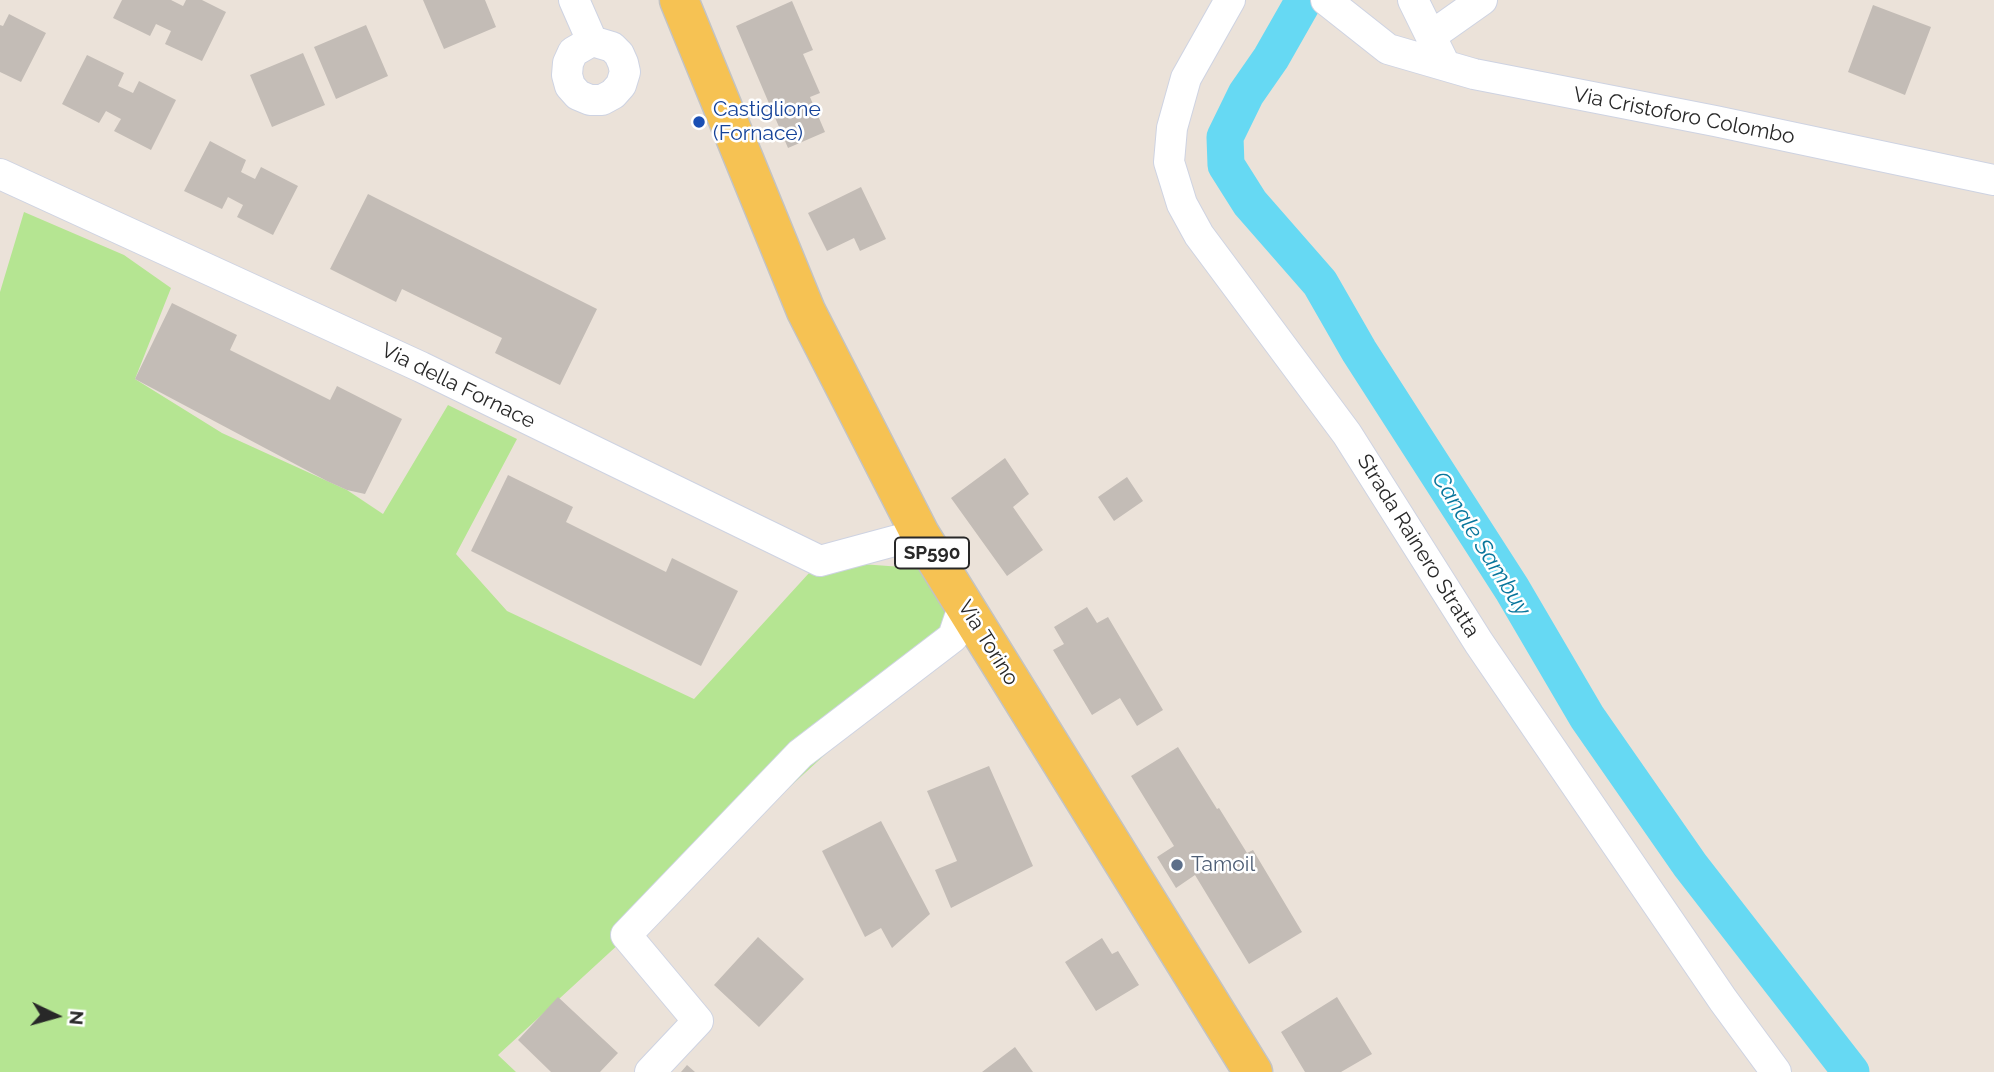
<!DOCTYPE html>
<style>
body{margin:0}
#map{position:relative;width:1994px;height:1072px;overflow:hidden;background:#ebe2d9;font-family:Raleway,sans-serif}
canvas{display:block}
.north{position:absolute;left:21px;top:981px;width:70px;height:70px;-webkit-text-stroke:5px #fff;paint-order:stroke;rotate:95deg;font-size:19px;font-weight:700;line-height:28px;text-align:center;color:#282828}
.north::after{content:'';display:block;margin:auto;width:24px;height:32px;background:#282828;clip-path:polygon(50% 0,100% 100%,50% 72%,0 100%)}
</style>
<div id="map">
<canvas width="1994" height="1072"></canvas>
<div class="north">N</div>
</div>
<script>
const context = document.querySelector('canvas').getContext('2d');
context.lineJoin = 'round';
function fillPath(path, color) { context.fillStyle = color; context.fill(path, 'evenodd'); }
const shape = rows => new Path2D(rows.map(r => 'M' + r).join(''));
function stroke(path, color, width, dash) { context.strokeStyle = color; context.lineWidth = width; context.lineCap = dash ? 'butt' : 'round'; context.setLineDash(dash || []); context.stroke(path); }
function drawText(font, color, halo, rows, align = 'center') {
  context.font = font + ' Raleway,sans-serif'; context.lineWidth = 5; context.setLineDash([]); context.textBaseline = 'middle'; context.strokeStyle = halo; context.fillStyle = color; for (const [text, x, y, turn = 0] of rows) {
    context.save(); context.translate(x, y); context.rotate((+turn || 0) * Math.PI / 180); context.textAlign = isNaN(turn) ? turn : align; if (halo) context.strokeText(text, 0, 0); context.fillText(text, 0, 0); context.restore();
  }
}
fillPath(shape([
 [24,212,124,255,171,288,135,379,222,433,347,490,383,514,448,405,517,439,456,554,507,611,694,699,820,561,943,570,953,637,498,1055,516,1072,0,1072,0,292]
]), '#b5e592');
stroke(shape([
 [1304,0,1271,58,1246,94,1225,137,1226,165,1250,203,1320,283,1359,351,1512,589,1587,717,1690,865,1851,1072]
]), '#66d9f3', 37);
fillPath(shape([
 [122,0,171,0,183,6,186,0,202,0,226,12,202,61,165,44,171,31,156,24,150,36,113,18],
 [423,0,485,0,496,27,444,49],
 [792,1,813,50,803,54,820,93,810,97,825,132,788,148,736,26],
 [1873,5,1931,27,1905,95,1848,72],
 [9,14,46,33,21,82,0,72,0,25,3,26],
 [366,25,388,76,336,99,314,47],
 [303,53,325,105,272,127,250,75],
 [87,55,124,73,118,86,133,93,139,81,176,100,151,150,114,131,121,119,106,111,99,123,62,104],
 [210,141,246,160,241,172,255,179,261,167,298,186,273,235,237,217,243,205,228,197,222,209,184,191],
 [861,187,886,239,860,251,854,238,827,251,808,213],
 [368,194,597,309,560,385,495,353,502,338,402,289,396,302,330,269],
 [172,303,237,335,230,350,330,400,337,386,402,419,365,494,347,490,327,481,135,379],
 [1005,458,1029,494,1013,507,1043,550,1007,576,951,498],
 [508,475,573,507,566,522,666,572,672,558,738,591,701,666,471,551],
 [1127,477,1143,501,1114,521,1098,497],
 [1087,607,1097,623,1108,617,1163,710,1137,726,1120,698,1092,715,1053,650,1064,644,1054,627],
 [1178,747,1217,809,1219,808,1247,853,1253,850,1302,932,1249,964,1195,875,1176,888,1157,857,1174,846,1131,776],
 [989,766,1033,866,951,908,935,870,957,861,927,791],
 [881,821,930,914,892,948,881,928,865,937,822,851],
 [758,937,804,979,759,1027,714,985],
 [1102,938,1112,954,1118,951,1139,985,1096,1011,1065,962],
 [558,997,618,1053,600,1072,551,1072,518,1040],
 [1337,997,1372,1054,1341,1072,1305,1072,1281,1032],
 [1015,1047,1033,1072,982,1072],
 [687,1065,695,1072,681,1072]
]), '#c3bcb6');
const minor = shape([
 [574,0,592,41],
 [1230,0,1186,78,1172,128,1169,162,1182,204,1199,235,1347,434,1479,643,1723,1000,1776,1072],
 [1326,0,1388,49,1474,74,1715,121,1994,180],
 [1413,0,1445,65],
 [1431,36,1482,0],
 [592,41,612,47,619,54,623,63,625,72,621,85,613,94,602,100,590,100,578,95,570,86,567,75,568,63,573,52,592,41],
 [0,174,421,367,820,561,920,534],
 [650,1072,698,1021,626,935,800,754,953,637,964,604]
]);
const primary = shape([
 [679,0,806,311,920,534,1253,1072]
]);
stroke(minor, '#ced3e2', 32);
stroke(primary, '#c3c3c3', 41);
stroke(minor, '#fff', 30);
stroke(primary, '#f6c253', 38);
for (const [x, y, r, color] of [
 [699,122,7,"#1a4fb4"],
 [1177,865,7,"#5c6f8a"]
]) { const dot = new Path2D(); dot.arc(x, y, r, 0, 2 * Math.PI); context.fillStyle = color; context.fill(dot); stroke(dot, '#fff', 2.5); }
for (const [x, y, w] of [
 [932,553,74]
]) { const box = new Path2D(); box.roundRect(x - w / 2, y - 15.5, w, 31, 5); context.fillStyle = '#fff'; context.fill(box); stroke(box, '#282828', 2); }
drawText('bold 19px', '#282828', null, [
 ["SP590",932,553]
]);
drawText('21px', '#164399', '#fff', [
 ["Castiglione",713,110],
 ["(Fornace)",713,134]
], 'left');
drawText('21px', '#282828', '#fff', [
 ["Via Cristoforo Colombo",1684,116,11],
 ["Via della Fornace",458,386,26],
 ["Strada Rainero Stratta",1418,546,58],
 ["Via Torino",988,643,58]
]);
drawText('21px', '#4e5e75', '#fff', [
 ["Tamoil",1191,865]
], 'left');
drawText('italic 23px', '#08769c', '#fff', [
 ["Canale Sambuy",1481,544,58]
]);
</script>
